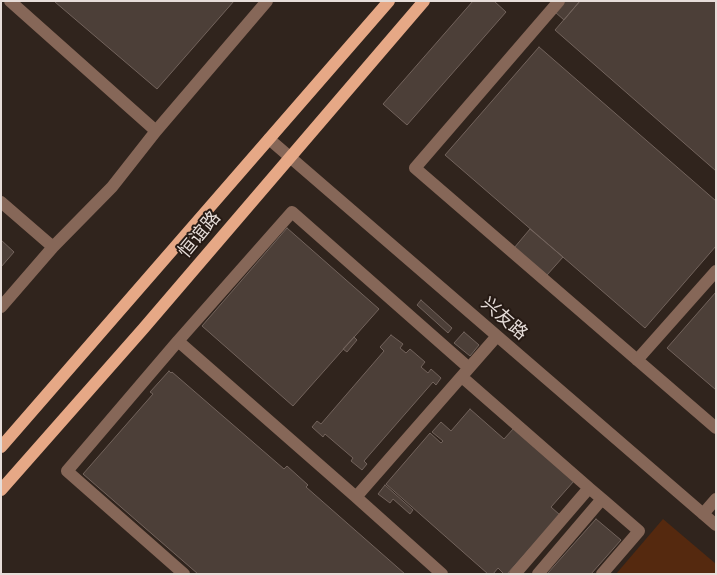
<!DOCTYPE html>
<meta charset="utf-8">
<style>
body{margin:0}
#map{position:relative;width:717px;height:575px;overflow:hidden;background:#30241d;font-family:Helvetica,sans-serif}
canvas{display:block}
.frame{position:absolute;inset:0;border:2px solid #e6ddd9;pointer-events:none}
</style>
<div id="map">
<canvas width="717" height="575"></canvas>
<div class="frame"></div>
</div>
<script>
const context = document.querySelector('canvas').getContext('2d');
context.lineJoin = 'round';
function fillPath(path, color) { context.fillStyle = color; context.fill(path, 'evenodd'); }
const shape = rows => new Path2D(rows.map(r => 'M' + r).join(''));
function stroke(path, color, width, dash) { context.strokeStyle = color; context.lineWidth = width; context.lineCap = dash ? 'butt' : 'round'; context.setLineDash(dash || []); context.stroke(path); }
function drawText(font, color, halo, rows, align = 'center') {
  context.font = font + ' Helvetica,"Noto Sans SC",sans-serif'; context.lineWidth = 4; context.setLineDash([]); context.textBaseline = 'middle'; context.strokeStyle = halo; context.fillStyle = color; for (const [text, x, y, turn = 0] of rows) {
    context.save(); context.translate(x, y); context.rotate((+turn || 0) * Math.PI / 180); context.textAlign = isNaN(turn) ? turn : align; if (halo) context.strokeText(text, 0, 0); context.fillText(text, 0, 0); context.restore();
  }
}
fillPath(shape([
 [663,519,716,564,716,574,616,574]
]), '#55290f');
const building = shape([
 [56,1,234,1,157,89,55,2,56,1],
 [473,1,494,1,506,12,407,125,383,104,473,1],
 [564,1,580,1,564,20,555,12,564,1],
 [580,1,716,1,716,171,555,30,580,1],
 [539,47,716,201,716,246,645,328,445,155,539,47],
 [287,228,379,309,293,406,202,326,287,228],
 [530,229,563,257,547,275,514,248,530,229],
 [1,240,14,252,1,267,1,240],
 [716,292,716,390,667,348,716,292],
 [421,300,452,328,448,333,417,305,421,300],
 [464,332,479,345,470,356,454,343,464,332],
 [391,335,403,344,400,348,406,353,410,349,425,362,421,367,428,373,431,369,441,378,436,385,433,382,364,461,367,464,362,470,351,461,353,458,325,434,323,437,312,427,317,421,321,424,384,351,380,347,391,335],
 [354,337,357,340,347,352,343,349,354,337],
 [169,371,171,373,172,372,284,469,287,466,308,485,306,487,405,574,198,574,83,474,153,394,150,392,169,371],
 [470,409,504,439,514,428,574,481,551,507,560,515,507,574,504,574,498,568,493,574,488,574,386,484,430,433,441,443,443,441,432,432,441,422,451,431,470,409],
 [385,485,413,510,410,514,393,499,390,503,378,494,385,485],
 [596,519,621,540,591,574,547,574,596,519]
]);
fillPath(building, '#4c3f38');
stroke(building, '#72635c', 1);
stroke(shape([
 [10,1,156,131],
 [559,1,415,168,716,428],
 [269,139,716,525],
 [1,202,53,247],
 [1,307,53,247,112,187,156,131,267,1],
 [178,341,67,471,184,574],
 [637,360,716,271],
 [469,368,292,212,178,341,356,497,497,336],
 [462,377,589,488,515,574],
 [356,497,442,574],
 [703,514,716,499],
 [538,574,602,499,589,488],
 [602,574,639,531,602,499]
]), '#866758', 12);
stroke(shape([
 [1,447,389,1],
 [1,490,143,329,424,1]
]), '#e6a886', 12);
drawText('18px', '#e6ddd9', '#261a14', [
 ["恒谊路",200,235,-50],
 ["兴友路",504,319,41]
]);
</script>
